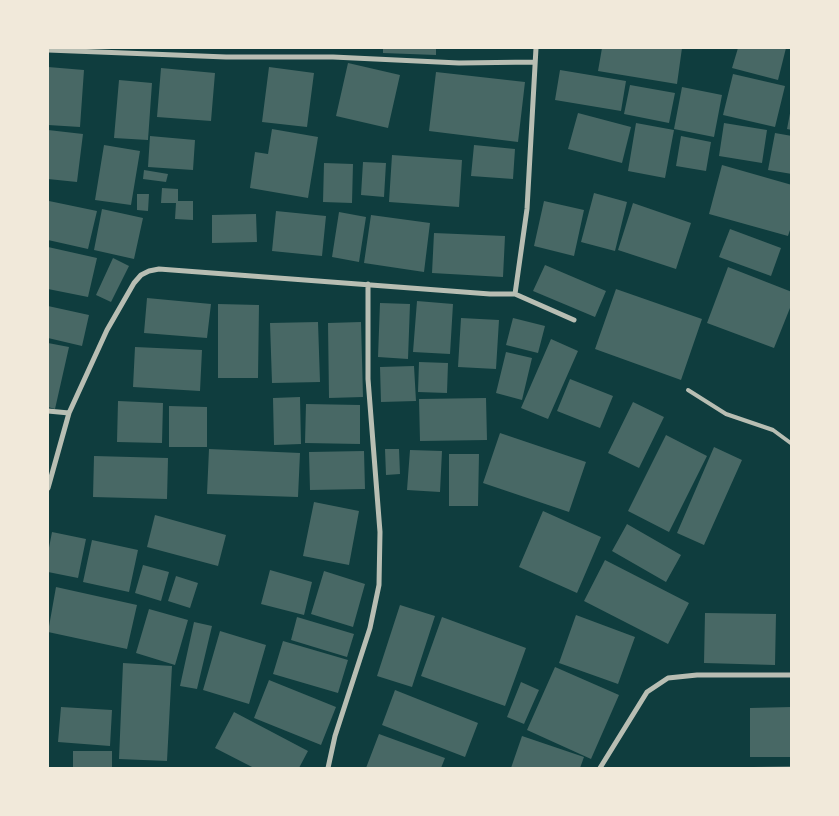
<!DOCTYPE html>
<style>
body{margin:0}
#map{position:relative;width:839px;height:816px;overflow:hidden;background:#0f3d3e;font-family:Arial,sans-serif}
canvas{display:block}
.frame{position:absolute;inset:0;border:49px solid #f1e9da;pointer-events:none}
</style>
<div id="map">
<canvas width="839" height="816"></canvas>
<div class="frame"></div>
</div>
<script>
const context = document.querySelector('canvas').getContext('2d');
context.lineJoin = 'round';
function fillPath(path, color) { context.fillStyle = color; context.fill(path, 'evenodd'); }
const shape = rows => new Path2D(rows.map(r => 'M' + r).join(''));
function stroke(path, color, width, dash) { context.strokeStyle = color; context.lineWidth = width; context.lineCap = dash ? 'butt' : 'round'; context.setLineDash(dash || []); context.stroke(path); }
fillPath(shape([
 [383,48,436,48,436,55,383,53],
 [602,48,682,48,677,84,598,71],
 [738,48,786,48,778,80,732,68],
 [348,63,400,75,388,128,336,116],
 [48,67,84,70,80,127,48,125],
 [269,67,314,73,307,127,262,122],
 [161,68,215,73,211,121,157,117],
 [560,70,626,81,621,111,555,100],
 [436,72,525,82,518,142,429,131],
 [733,74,785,86,775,127,723,115],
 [119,80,152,83,148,140,114,138],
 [630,85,675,93,669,123,624,114],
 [682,87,722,95,714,137,674,129],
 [791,108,792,108,792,130,787,129],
 [578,113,631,127,622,163,568,149],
 [636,123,674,130,665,178,628,171],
 [724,123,767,130,762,163,719,156],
 [272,129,318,137,308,198,250,188,255,152,268,154],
 [48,130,83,134,77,182,48,179],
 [775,133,792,136,792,174,768,170],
 [150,136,195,140,193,170,148,167],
 [681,136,711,142,706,171,676,166],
 [104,145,140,151,131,205,95,200],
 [474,145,515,149,513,179,471,176],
 [392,155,462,160,459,207,389,202],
 [363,162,386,163,384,197,361,195],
 [324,163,353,164,352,203,323,202],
 [722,165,792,185,792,224,788,236,709,214],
 [144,170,168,174,166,182,143,179],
 [162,188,178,189,178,201,193,201,193,220,175,219,176,203,161,203],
 [594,193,627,202,615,251,581,242],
 [137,194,149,194,148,211,137,210],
 [49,201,97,211,88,249,48,240],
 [544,201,584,210,574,256,534,246],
 [633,203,691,223,676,269,618,250],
 [102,209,143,218,134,259,94,250],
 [276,211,326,216,322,256,272,251],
 [339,212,366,217,359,262,332,257],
 [256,214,257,242,212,243,212,215],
 [371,215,430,223,424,272,364,263],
 [730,229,781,248,771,276,719,257],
 [434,233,505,236,503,277,432,273],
 [48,247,97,258,88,297,48,289],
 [113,258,129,266,111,302,96,295],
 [545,265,606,291,595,317,533,291],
 [728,267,792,292,792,303,774,348,707,323],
 [616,289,702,319,681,380,595,349],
 [147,298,211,304,207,338,144,333],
 [417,301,453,304,450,354,413,352],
 [380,303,410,304,408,359,378,357],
 [218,304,259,305,258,378,218,378],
 [48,306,89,315,82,346,48,338],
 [461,318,499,320,496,369,458,367],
 [513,318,545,326,538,353,506,345],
 [318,322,320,382,272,383,270,323],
 [361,322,363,397,329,398,328,323],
 [551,339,578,351,548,419,521,408],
 [48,343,69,347,55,409,48,407],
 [135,347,202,350,200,391,133,387],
 [506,352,532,358,522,400,496,393],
 [419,362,448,363,447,393,418,392],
 [414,366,416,401,381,402,380,367],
 [570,379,613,396,600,428,557,411],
 [300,397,301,444,274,445,273,398],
 [486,398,487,440,420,441,419,399],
 [118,401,163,403,162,443,117,442],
 [633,402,664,417,639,468,608,453],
 [306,404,360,405,360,444,305,443],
 [169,406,207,407,207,447,169,447],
 [500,433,586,462,569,512,483,483],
 [666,435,707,456,669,532,628,511],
 [714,447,742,460,704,545,677,533],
 [209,449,300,453,298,497,207,494],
 [385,449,399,449,400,474,386,475],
 [410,450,442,451,440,492,407,490],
 [364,451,365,489,310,490,309,452],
 [449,454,479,454,478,506,449,506],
 [94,456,168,458,167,499,93,497],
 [314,502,359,511,349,565,303,556],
 [543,511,601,537,577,593,519,567],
 [155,515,226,535,218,566,147,547],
 [627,524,681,555,666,582,612,551],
 [52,532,86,539,78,578,48,572,48,553],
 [92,540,138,550,129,592,83,582],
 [605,560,689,603,668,644,584,601],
 [143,565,169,572,161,601,135,593],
 [270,570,312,582,304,615,261,604],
 [324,571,365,584,353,627,311,614],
 [176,576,198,583,190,608,168,601],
 [56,587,137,605,127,649,48,632],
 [400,605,435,616,412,687,377,676],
 [149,609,188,620,175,665,136,653],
 [705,613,776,614,775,665,704,663],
 [576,615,635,637,618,684,559,663],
 [297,617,354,634,347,657,291,640],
 [442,617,526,648,505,706,421,676],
 [194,622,212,626,197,689,180,686],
 [220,631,266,645,249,704,203,690],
 [283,641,348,660,338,693,273,674],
 [123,663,172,666,167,761,119,759],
 [555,667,619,695,591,759,527,730],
 [269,680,336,707,321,745,254,718],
 [521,682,539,690,524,724,507,717],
 [395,690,478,723,465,757,382,725],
 [61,707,112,710,110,746,58,742],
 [792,707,792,757,750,757,750,708],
 [234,712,308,751,299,768,254,768,215,748],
 [379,734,445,758,441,768,366,768],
 [522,736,584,757,580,768,511,768],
 [73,751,112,751,112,768,73,768],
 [792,766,792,768,753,768,753,767]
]), '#486865');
stroke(shape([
 [688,390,726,414,773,430,792,444]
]), '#b8beb3', 4);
stroke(shape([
 [48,50,226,57,333,57,459,63,534,62],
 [515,294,574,320],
 [48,411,69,413],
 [48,488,69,413,107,330,134,283,141,275,149,271,159,269,490,294,515,294,527,209,536,48],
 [328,768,335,736,370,628,379,585,380,532,368,379,368,284],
 [600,768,647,692,668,678,697,675,792,675]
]), '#b8beb3', 5);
</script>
